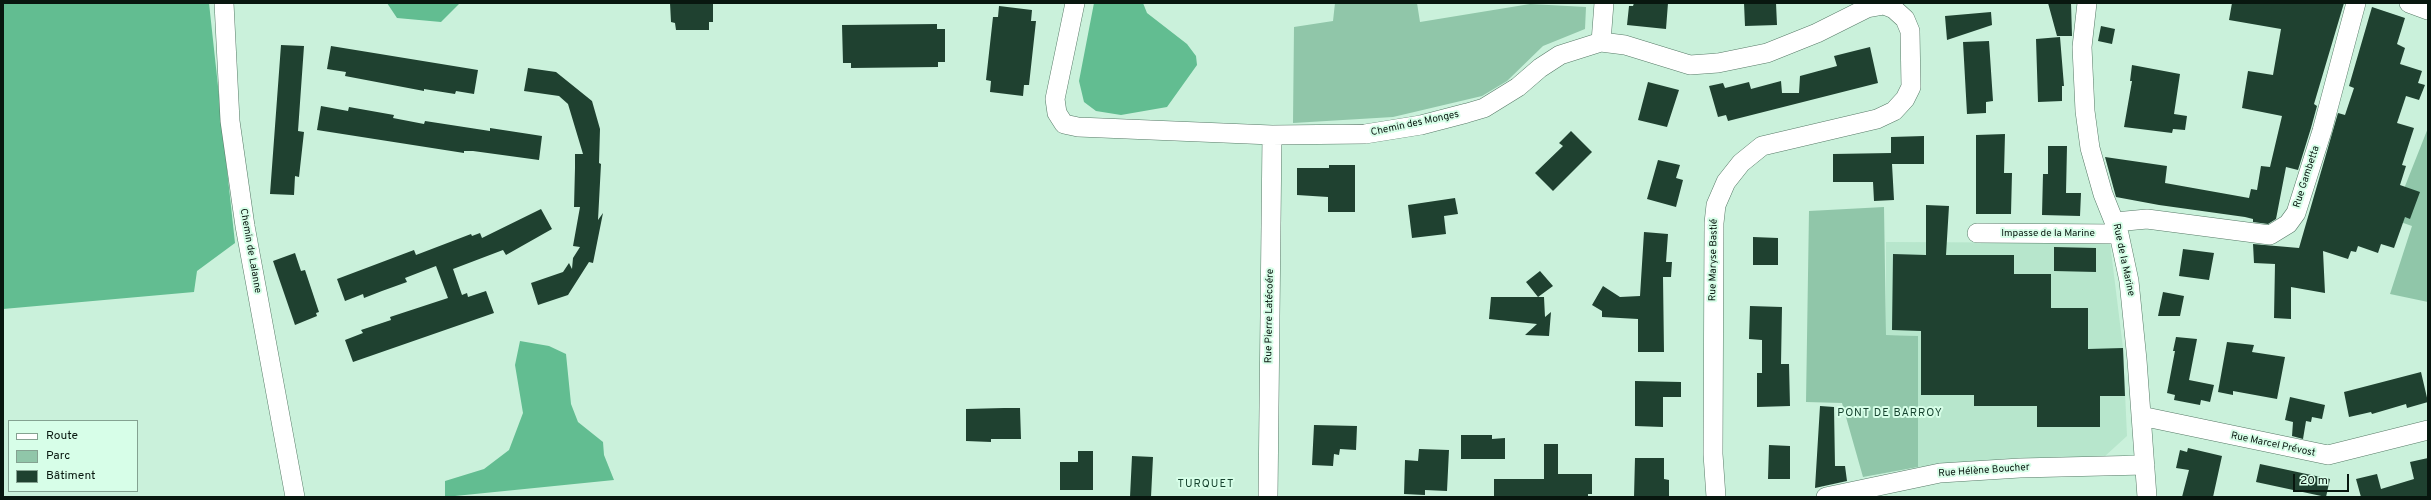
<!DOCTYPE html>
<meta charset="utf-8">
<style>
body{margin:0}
#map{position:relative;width:2431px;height:500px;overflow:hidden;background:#caf1db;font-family:Overpass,sans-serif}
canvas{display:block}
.frame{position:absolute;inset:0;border:4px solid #08170f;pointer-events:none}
.legend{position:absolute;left:8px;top:420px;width:130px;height:72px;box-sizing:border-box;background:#d7fee8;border:1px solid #84a291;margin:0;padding:5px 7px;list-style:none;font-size:12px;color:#08170f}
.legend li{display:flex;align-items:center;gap:8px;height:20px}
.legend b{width:20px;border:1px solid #84a291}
.scale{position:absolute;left:2293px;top:474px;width:56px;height:18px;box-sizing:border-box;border:2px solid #08170f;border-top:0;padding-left:5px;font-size:12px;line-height:14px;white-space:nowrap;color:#08170f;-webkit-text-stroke:3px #d7fee8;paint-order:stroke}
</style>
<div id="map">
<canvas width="2431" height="500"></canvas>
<div class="frame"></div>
<ul class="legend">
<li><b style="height:5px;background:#fff"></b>Route</li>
<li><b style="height:11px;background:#90c6a9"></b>Parc</li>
<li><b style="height:11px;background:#1f4130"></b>Bâtiment</li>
</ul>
<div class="scale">20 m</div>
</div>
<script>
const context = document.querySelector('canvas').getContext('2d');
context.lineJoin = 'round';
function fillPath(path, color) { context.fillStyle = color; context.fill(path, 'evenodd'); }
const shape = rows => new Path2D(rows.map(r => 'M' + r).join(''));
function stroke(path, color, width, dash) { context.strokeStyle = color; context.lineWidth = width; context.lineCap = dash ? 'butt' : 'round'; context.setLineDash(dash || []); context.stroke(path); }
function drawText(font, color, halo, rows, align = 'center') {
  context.font = font + ' Overpass,sans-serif'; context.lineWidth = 4; context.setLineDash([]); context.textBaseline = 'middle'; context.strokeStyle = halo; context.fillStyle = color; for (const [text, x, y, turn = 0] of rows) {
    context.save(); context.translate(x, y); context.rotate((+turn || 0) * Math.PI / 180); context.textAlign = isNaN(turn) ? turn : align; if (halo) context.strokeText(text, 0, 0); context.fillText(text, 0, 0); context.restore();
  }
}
fillPath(shape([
 [1886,242,2110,243,2123,348,2127,436,2104,457,2014,458,1918,467,1918,336,1886,335]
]), '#b7e6cc');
fillPath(shape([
 [1335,3,1417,3,1420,22,1530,4,1586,7,1585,29,1543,46,1507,81,1482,96,1393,117,1293,123,1294,27,1333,21],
 [2428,128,2428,302,2390,294,2412,226,2392,219],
 [1884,207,1886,335,1918,336,1918,467,1863,477,1842,403,1806,402,1809,211]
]), '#90c6a9');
fillPath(shape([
 [3,3,209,3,235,243,197,271,194,292,3,309],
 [387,3,460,3,441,22,397,18],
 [1094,3,1143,3,1147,13,1187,44,1196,56,1197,65,1167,107,1121,115,1096,111,1084,102,1079,81],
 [520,341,549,346,566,354,571,404,578,422,603,442,604,455,614,480,445,497,445,481,484,469,509,450,523,413,515,365]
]), '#62bd91');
fillPath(shape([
 [670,3,713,3,713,22,709,22,709,30,676,30,675,23,671,22],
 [1634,3,1668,3,1666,29,1627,25,1629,6,1633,6],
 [1744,3,1776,3,1777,25,1745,26],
 [2048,3,2071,3,2072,36,2057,36],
 [2232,3,2344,3,2314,104,2317,106,2311,128,2298,170,2286,167,2276,219,2268,224,2253,222,2253,219,2245,217,2159,205,2116,197,2105,157,2167,166,2165,183,2249,198,2251,189,2257,190,2261,166,2270,167,2282,116,2242,108,2248,71,2273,75,2281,29,2229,20],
 [999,6,1032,10,1031,21,1036,21,1029,85,1024,85,1023,96,990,92,991,81,986,80,993,17,998,17],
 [2372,7,2405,18,2397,44,2405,48,2400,64,2422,71,2418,83,2425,85,2419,100,2406,96,2397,123,2414,128,2402,165,2406,166,2400,185,2420,192,2410,219,2405,217,2394,248,2381,244,2378,253,2358,246,2356,252,2351,251,2348,259,2323,251,2325,293,2291,287,2291,319,2274,318,2275,264,2254,263,2253,244,2299,248,2338,113,2345,115,2354,88,2349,86],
 [1991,12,1992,25,1947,40,1945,16],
 [937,24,937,29,945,29,945,62,938,62,938,67,851,68,851,63,843,63,842,25],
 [2101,26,2115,29,2112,44,2098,41],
 [2060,37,2064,86,2062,86,2062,101,2038,102,2036,39],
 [1989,41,1993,101,1986,102,1986,113,1967,114,1963,42],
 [281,45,304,46,298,131,304,132,299,177,295,176,294,195,270,194],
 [331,46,478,70,474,94,456,91,455,94,424,89,424,91,345,76,346,72,327,69],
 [1870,47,1878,83,1728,121,1726,115,1718,117,1709,86,1723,83,1725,88,1749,82,1751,89,1781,81,1782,93,1799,93,1800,76,1837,66,1834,56],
 [2132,65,2180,74,2174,114,2187,116,2185,130,2173,129,2172,133,2124,127,2132,81,2130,81],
 [528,68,556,72,592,101,600,129,599,163,601,164,598,220,603,213,593,263,589,262,568,295,538,305,531,283,563,272,569,263,572,269,573,258,580,247,573,246,580,207,574,207,575,168,575,154,583,154,568,104,559,96,524,91],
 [1648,82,1679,90,1667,127,1638,120],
 [321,106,348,111,349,107,394,115,393,118,424,124,425,121,490,131,490,128,542,136,539,160,473,151,464,151,464,153,317,130],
 [1571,131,1592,152,1553,191,1535,173,1563,146,1559,143],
 [2005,134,2004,173,2012,173,2011,214,1976,214,1976,135],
 [1924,136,1924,164,1892,164,1894,200,1874,201,1873,182,1833,182,1833,154,1891,153,1891,137],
 [2048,146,2067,146,2066,193,2081,193,2080,216,2042,215,2043,174,2048,174],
 [1658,160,1680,165,1676,178,1683,180,1676,207,1647,199],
 [1329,165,1355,165,1355,212,1328,212,1328,197,1297,195,1297,168,1329,168],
 [1455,198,1458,214,1444,216,1446,234,1412,238,1408,205],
 [1926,205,1949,206,1946,255,2014,255,2014,274,2051,274,2051,308,2088,308,2088,349,2123,348,2125,396,2100,396,2100,427,2037,427,2037,406,1974,406,1974,395,1921,395,1921,331,1892,330,1893,254,1926,255],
 [541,209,552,229,506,255,503,250,453,269,462,295,467,293,468,297,486,291,494,313,353,362,345,340,363,333,361,330,391,320,390,317,448,298,436,266,405,278,407,282,382,291,364,298,363,294,345,301,337,279,414,250,416,255,471,234,472,236,480,233,482,238],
 [1644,232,1668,234,1666,262,1672,262,1671,277,1663,277,1664,352,1638,352,1638,319,1602,317,1602,311,1592,305,1603,286,1620,297,1640,296],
 [1753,237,1778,238,1778,265,1753,265],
 [2054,247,2096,248,2096,272,2054,271],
 [2183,249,2214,253,2209,280,2179,276],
 [295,253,301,271,305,270,319,312,316,313,317,316,295,325,273,261],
 [1540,271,1553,286,1538,297,1544,297,1545,317,1551,312,1549,336,1525,335,1537,324,1489,319,1491,297,1538,297,1526,282],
 [2163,292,2184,296,2180,316,2158,316],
 [1750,306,1782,307,1781,364,1789,364,1790,406,1757,407,1757,373,1762,373,1762,340,1749,339],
 [2176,337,2197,339,2189,380,2214,385,2210,402,2201,400,2200,405,2174,400,2175,395,2167,393,2175,351,2173,351],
 [2227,342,2254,345,2252,352,2285,357,2277,399,2233,391,2233,395,2218,392],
 [2421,372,2428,402,2407,408,2406,404,2372,414,2371,412,2349,417,2344,392],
 [1635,381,1681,382,1681,397,1663,397,1663,427,1635,426],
 [2290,397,2325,405,2322,419,2312,417,2311,422,2306,421,2303,439,2292,436,2293,422,2285,420],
 [1820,406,1834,407,1835,466,1845,466,1847,481,1815,488],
 [1004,408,1020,408,1021,439,991,439,991,442,966,441,966,409],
 [1314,425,1357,426,1356,450,1340,449,1339,455,1334,454,1333,466,1312,465],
 [1461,435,1492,435,1492,439,1505,438,1505,459,1461,459],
 [1544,444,1558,444,1558,474,1592,474,1592,494,1588,494,1588,497,1494,497,1494,479,1544,479],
 [1769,445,1790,446,1790,479,1768,479],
 [2188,448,2222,456,2213,497,2182,497,2189,470,2176,468,2180,450,2187,452],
 [1419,449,1449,450,1447,491,1425,490,1425,495,1404,494,1405,460,1418,461],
 [1078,451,1093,451,1093,490,1060,490,1060,462,1078,462],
 [1132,456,1153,457,1151,497,1130,497],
 [1635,458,1664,458,1664,479,1669,480,1669,497,1634,497],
 [2428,458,2428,497,2361,497,2356,479,2377,474,2381,489,2414,479,2410,462],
 [2260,464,2330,479,2326,497,2256,482]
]), '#1f4130');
const street = shape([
 [224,3,230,121,245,226,295,497],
 [1075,3,1055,99,1057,113,1064,124,1078,127,1272,135,1365,134,1421,125,1467,113,1484,108,1518,87,1540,68,1560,55,1601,42,1625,45,1690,65,1718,63,1767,53,1817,33,1867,8,1884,5,1894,9,1905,19,1910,31,1911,87,1905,99,1894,111,1877,119,1762,146,1741,163,1726,182,1716,205,1714,223,1713,454,1716,497],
 [2087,3,2082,47,2085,111,2090,148,2103,194,2119,234,2129,281,2137,360,2147,497],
 [2409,3,2428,10],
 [1601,42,1604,3],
 [2115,222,2147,219,2270,235,2288,224,2296,213,2322,131,2356,3],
 [1977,233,2119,234],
 [2141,416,2328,455,2428,430],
 [1268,497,1272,135],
 [1826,497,1940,473,2020,468,2145,465]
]);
stroke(street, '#577a67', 20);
stroke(street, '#fff', 19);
drawText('10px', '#08170f', '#d7fee8', [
 ["Chemin des Monges",1415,124,-12],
 ["Rue Gambetta",2307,177,-72],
 ["Impasse de la Marine",2048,234],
 ["Chemin de Lalanne",250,251,80],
 ["Rue Maryse Bastié",1714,260,-89],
 ["Rue de la Marine",2123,260,78],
 ["Rue Pierre Latécoére",1270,316,-89],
 ["Rue Marcel Prévost",2273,445,12],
 ["Rue Hélène Boucher",1984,471,-4]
]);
context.letterSpacing = '1px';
drawText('11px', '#184430', '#d7fee8', [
 ["PONT DE BARROY",1890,414],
 ["TURQUET",1206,485]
]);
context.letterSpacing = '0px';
</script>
